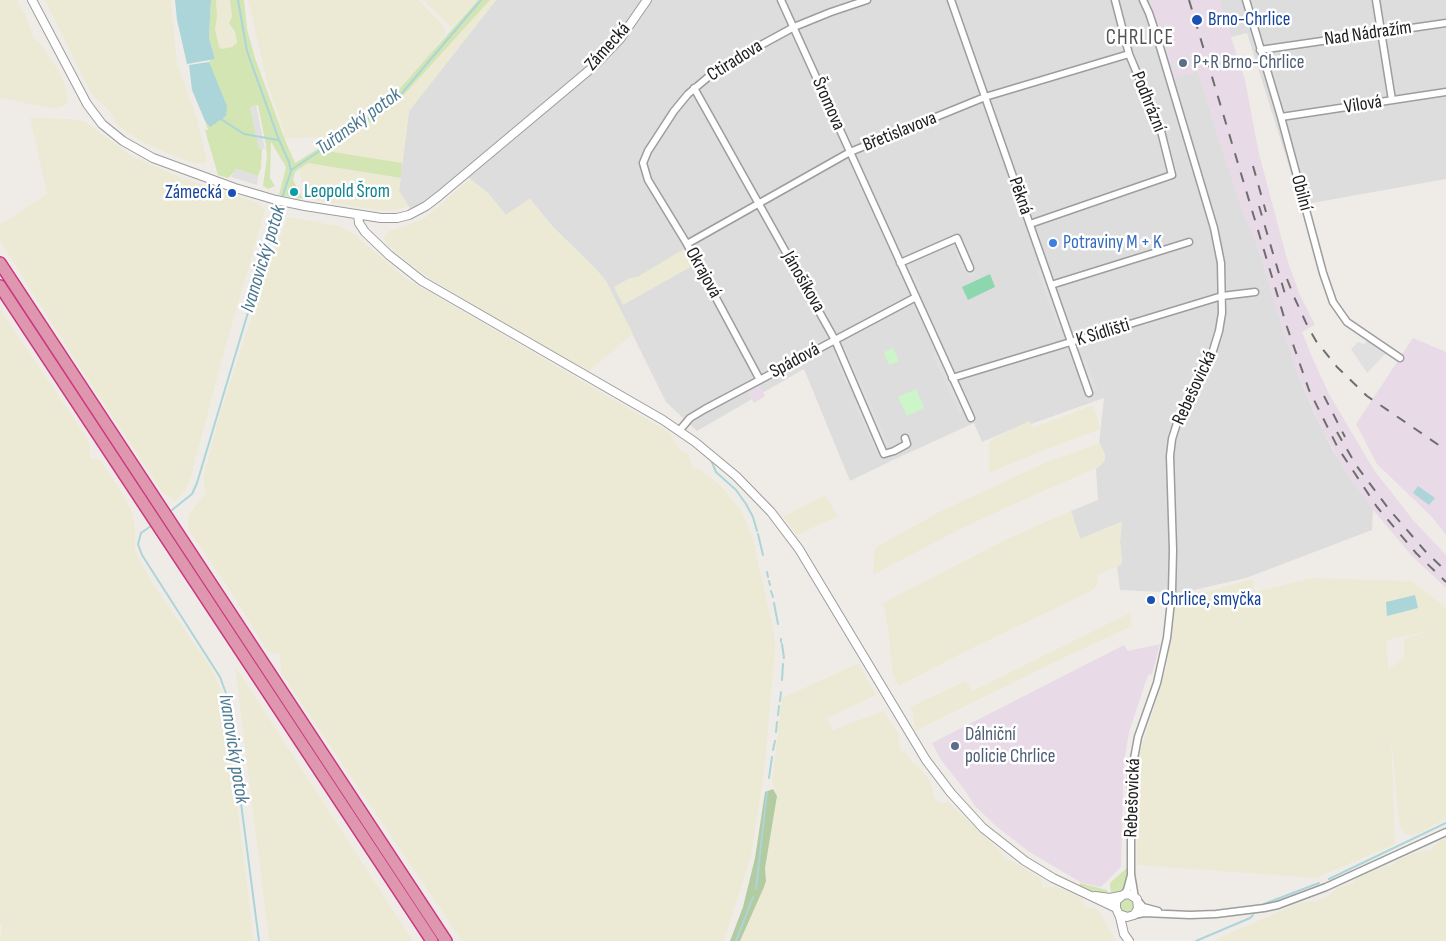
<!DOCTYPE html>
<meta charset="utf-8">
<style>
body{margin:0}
canvas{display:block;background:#efece7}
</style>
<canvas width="1446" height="941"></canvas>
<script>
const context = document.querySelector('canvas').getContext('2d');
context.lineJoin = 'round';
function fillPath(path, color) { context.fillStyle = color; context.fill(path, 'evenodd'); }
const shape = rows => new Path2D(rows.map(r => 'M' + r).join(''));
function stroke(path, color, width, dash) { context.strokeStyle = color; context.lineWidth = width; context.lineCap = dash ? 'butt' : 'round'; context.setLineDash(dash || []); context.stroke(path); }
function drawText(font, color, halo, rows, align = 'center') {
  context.font = font + ' "Sofia Sans Condensed",sans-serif'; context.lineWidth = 5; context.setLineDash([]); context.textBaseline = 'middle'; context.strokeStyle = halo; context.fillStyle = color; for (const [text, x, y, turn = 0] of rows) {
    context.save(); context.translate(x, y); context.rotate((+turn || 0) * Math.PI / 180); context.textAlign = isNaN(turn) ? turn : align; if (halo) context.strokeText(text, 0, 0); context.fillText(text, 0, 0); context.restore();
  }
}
fillPath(shape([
 [496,0,1150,0,1173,78,1198,71,1219,139,1243,212,1257,244,1296,370,1314,412,1333,451,1373,510,1372,530,1246,578,1181,593,1120,590,1117,567,1122,563,1120,542,1121,522,1080,539,1071,511,1098,500,1096,469,1105,460,1105,455,1100,444,1099,444,1104,398,1031,424,1029,422,982,442,974,423,893,460,850,481,804,369,697,431,666,402,606,281,594,267,553,227,530,199,506,215,488,193,468,177,431,207,415,216,399,191,409,111],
 [1219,0,1446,0,1446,179,1301,205,1247,33,1231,37]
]), '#dedddd');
fillPath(shape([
 [1150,0,1219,0,1245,80,1259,154,1287,259,1299,293,1315,325,1302,332,1312,357,1329,394,1374,470,1413,520,1446,555,1446,588,1412,556,1373,510,1345,471,1323,431,1296,370,1257,244,1243,212,1219,139,1198,71,1173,78],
 [1413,338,1446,352,1446,535,1431,516,1377,464,1356,424],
 [759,386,765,396,754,403,748,393],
 [1160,644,1152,674,1148,675,1129,732,1124,762,1121,867,1101,887,1082,883,1028,851,996,826,975,806,964,789,941,760,932,743,1124,645,1128,651]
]), '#e8dae7');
fillPath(shape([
 [0,0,17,0,26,16,33,38,41,44,61,75,67,92,68,101,65,105,55,109,0,98],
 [45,0,171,0,177,64,196,115,207,160,206,163,194,163,171,155,141,141,117,125,111,113,104,105,94,97,89,89],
 [216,0,230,0,232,16,229,21,230,26,235,34,237,43,232,47,222,49,219,47,215,29,217,17],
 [248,0,418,0,443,25,446,33,431,53,397,90,355,124,331,137,284,138,284,131,268,86],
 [423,0,477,0,458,21,451,27],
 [490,0,496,0,409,111,402,163,326,151,392,108],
 [30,118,71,119,86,122,133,157,177,176,258,203,265,210,224,352,190,480,186,489,175,501,163,493,82,371,0,241,0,225,47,194],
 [308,163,401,178,399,191,409,207,384,211,307,199,299,170],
 [470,179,488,193,506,215,529,199,553,227,594,267,606,281,633,334,589,371,502,322,426,276,386,244,384,237,389,231,409,225,426,217],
 [288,217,339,226,354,234,405,278,669,432,680,450,688,454,693,468,699,469,720,485,741,510,749,528,753,539,775,639,775,649,764,773,751,856,724,941,462,941,281,673,280,654,268,652,231,592,188,529,188,519,190,513,206,493,203,478,219,417,267,269],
 [684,249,694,265,623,305,614,287,628,279,639,276],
 [0,309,87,438,90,447,90,459,100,460,126,499,132,512,135,527,135,551,153,584,212,669,221,690,224,701,230,746,254,941,0,941,2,927,0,923],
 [1093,405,1101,429,1041,451,989,473,989,445,991,440,1029,421,1033,428],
 [1100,443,1105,455,1105,460,1099,467,1016,503,960,529,873,575,875,548,939,512,1047,462],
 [825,495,838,516,797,535,783,517],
 [1071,511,1080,539,1122,522,1120,542,1122,563,1117,567,1099,574,1097,576,1098,584,1093,590,964,652,899,686,893,676,888,629,883,603,1007,539],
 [1312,578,1412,581,1446,608,1446,819,1413,836,1404,833,1399,823,1391,736,1395,844,1316,878,1137,865,1138,759,1167,666,1174,601,1252,579,1255,592],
 [1433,630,1407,638,1404,641,1404,657,1388,670,1387,640],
 [1130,613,1132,626,1061,659,915,731,913,714,910,707,966,681,972,691],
 [859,663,876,695,827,718,833,730,883,711,899,734,900,750,906,753,914,764,918,766,930,781,935,800,941,804,948,802,1001,852,1005,859,1016,863,1041,879,1043,888,1055,886,1082,898,1085,908,1094,907,1098,910,1116,941,740,941,766,881,765,868,777,796,772,781,782,698],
 [235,666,413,941,269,941],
 [1446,837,1446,941,1212,941,1299,903,1316,901,1326,898,1337,888,1352,884,1356,879,1363,875,1385,866,1392,866,1399,859,1418,852,1431,850,1436,844]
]), '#ecead4');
fillPath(shape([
 [211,0,216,0,217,17,215,29,219,47,222,49,232,47,237,43,235,32,229,23,232,16,230,0,244,0,247,29,255,58,285,140,295,163,337,137,393,96,478,0,490,0,392,108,327,151,402,163,401,178,308,163,295,172,293,180,303,199,279,195,286,167,271,142,270,178,275,186,268,189,263,186,267,157,266,145,258,105,250,107,259,148,262,149,261,168,258,176,237,169,228,178,218,175,205,130,208,130,205,121,210,126,226,116,209,62,210,60,215,59,209,38],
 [1128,867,1126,881,1123,888,1117,893,1111,895,1110,884,1111,882],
 [1080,883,1107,890,1108,895,1104,895,1079,887],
 '1120 906a7 7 0 1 1 14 0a7 7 0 1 1-14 0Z'
]), '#d2e5b2');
fillPath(shape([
 [773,789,777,796,765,868,766,881,764,887,740,941,730,941,743,907,755,858,765,792]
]), '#b3cba0');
fillPath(shape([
 [893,348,899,361,889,365,884,352],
 [916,389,924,408,907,416,898,397]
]), '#ccf5c9');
fillPath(shape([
 [990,274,995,287,968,300,962,287]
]), '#8dd7af');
fillPath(shape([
 [1190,56,1193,66,1175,71,1173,61],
 [256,105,265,149,259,149,250,107],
 [236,169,258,176,257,185,231,177],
 [959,247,972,269,975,275,970,277,967,271,964,272,954,249],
 [909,263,922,290,917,293,904,265],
 [1042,268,1062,325,1057,327,1037,270],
 [819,340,821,344,770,371,768,368],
 [1368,340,1386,353,1367,373,1351,349,1358,342,1364,344],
 [845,347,889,445,880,449,883,456,879,458,854,403,863,400,856,382,847,386,832,354],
 [936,351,965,412,960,414,931,353],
 [1086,359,1098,391,1093,392,1082,361],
 [804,360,806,363,775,380,773,377]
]), '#e0e0e0');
fillPath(shape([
 [175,0,211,0,209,38,215,59,187,64,177,20],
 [209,62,227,106,226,116,210,127,205,121,192,90,189,65],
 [1418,486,1435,498,1429,505,1413,493],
 [1415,595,1418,608,1387,616,1386,602]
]), '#acd5d9');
stroke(shape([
 [238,0,247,51,279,140,289,162,291,171,282,198],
 [221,119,244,134,278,140],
 [291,170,396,100,481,0],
 [711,460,716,472,736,490,746,504,753,517,757,531],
 [172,510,192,494,197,483,281,202],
 [151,526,141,533,138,544,142,555,220,677,227,696,259,941],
 [758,534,763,555],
 [767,572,768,577],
 [769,581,770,585],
 [771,591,773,597],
 [774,603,778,624],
 [781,639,781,642],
 [782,644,784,658],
 [782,680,783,664],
 [780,701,781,692],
 [778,715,779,706],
 [776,732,777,722],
 [773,750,775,741],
 [769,778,772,757],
 [1329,879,1446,823],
 [756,889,767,792],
 [1264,904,1319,883],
 [736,941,753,897],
 [1196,941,1250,918,1253,915]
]), '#acd5d9', 2);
const minor = shape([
 [781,0,971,418],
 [951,0,1089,393],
 [1246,0,1281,117,1323,273,1333,302,1347,322,1400,358],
 [1376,0,1392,100],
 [1260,50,1446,23],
 [694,88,835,340,884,454,894,451,907,444,905,438],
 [1281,117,1446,92],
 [1030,224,1172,175,1161,131,1129,54,1115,0],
 [687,244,850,152,985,97,1129,54],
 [900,263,957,238,970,268],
 [1051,285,1189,242],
 [952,378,1222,296,1255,292],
 [760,380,687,244,648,180,643,163,648,151,674,111,688,94,719,68,794,27,831,12,867,0],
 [679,431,690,418,705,409,916,297],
 [1123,895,1127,890,1131,875],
 [1135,898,1131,874,1131,775,1138,737,1157,683,1167,638,1172,592,1173,550,1170,456,1172,439,1177,423,1211,357,1219,331,1222,313,1221,263,1214,228,1157,37,1149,13,1143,0],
 [1138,901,1143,907,1158,911],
 [1134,915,1144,913,1190,915,1216,914,1264,908,1278,905,1326,887,1446,832]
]);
const tertiary = shape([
 [32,0,87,104,102,124,123,141,153,158,235,188,276,200,305,206,381,218,397,218,409,215,426,206,439,196,593,67,620,39,647,0],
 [358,215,359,223,365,232,389,255,422,281,663,420,695,442,736,476,771,512,799,549,926,760,951,793,983,828,1025,861,1053,878,1116,908,1120,917,1124,934,1129,941],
 [1095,896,1110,898,1120,896],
 [1116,908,1116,901,1123,895,1129,894,1137,899,1138,909,1134,915,1127,917,1119,914]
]);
const motorway = shape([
 [0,263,446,941],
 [0,286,432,941]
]);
stroke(minor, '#9d9d9d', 9);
stroke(tertiary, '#9d9d9d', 10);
stroke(motorway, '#cb377f', 14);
stroke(minor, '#fff', 6);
stroke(tertiary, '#fff', 8);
stroke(motorway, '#df97af', 11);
stroke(shape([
 [1189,0,1287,327,1309,390,1338,448,1377,507,1416,553,1446,582],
 [1253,166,1266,212],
 [1259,206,1285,294],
 [1287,279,1295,299,1308,327,1316,341,1337,367,1367,396,1446,450],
 [1324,396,1345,437],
 [1337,432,1356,465,1388,508,1426,552,1446,571]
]), '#6e6e6e', 2, [10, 10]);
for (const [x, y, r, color] of [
 [1197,20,6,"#1a4fb4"],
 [1183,63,5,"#5c6f8a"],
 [294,192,5,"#0f9aa8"],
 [232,193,5,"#1a4fb4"],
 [1053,243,5,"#3f7fe0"],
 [1151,600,5,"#1a4fb4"],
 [955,746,5,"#5c6f8a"]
]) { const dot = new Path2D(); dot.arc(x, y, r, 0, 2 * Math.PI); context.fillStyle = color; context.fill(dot); stroke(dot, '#fff', 2); }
drawText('19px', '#164399', '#fff', [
 ["Brno-Chrlice",1208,20],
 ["Zámecká",222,193,"right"],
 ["Chrlice, smyčka",1161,600]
], 'left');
drawText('19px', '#202020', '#fff', [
 ["Nad Nádražím",1368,34,-8],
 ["Zámecká",608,47,-48],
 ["Ctiradova",735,61,-32],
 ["Podhrázní",1148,102,68],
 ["Šromova",828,104,66],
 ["Vilová",1363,105,-9],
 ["Břetislavova",900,132,-22],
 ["Obilní",1301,193,75],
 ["Pěkná",1020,196,71],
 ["Okrajová",703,273,61],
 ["Jánošíkova",803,282,60],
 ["K Sídlišti",1103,333,-17],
 ["Spádová",795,361,-28],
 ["Rebešovická",1195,388,-65],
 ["Rebešovická",1133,798,-88]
]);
drawText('19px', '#4e5e75', '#fff', [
 ["P+R Brno-Chrlice",1193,63],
 ["Dálniční",965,735],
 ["policie Chrlice",965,757]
], 'left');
drawText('19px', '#0d838f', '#fff', [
 ["Leopold Šrom",304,192]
], 'left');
drawText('19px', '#366cbe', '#fff', [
 ["Potraviny M + K",1063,243]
], 'left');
drawText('italic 20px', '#4b7890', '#fff', [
 ["Tuřanský potok",359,122,-36],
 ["Ivanovický potok",264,259,-73],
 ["Ivanovický potok",233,749,81]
]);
context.letterSpacing = '1px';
drawText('21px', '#535353', '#fff', [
 ["CHRLICE",1140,39]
]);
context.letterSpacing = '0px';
</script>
